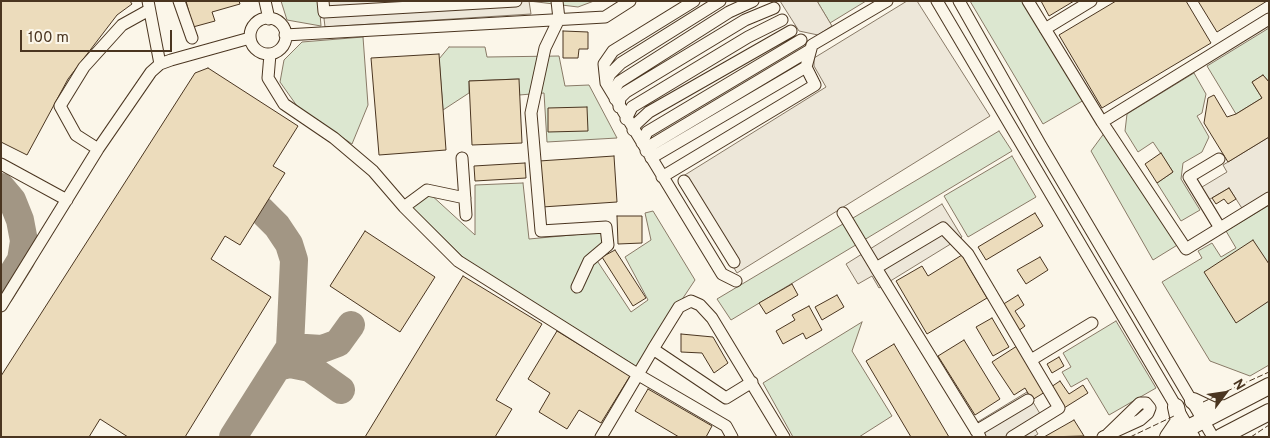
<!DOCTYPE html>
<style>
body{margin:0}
#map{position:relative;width:1270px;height:438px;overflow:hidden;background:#fbf6e9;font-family:Overpass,sans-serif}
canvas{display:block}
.frame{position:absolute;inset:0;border:2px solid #4a3520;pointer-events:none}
.north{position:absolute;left:1200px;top:368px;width:50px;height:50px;-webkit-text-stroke:4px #fbf6e9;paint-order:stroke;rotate:59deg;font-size:14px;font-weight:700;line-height:20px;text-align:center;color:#4a3520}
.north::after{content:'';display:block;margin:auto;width:18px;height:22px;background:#4a3520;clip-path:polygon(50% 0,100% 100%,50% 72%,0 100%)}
.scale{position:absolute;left:20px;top:30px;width:152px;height:22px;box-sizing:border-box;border:2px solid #4a3520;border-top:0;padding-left:6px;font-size:15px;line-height:18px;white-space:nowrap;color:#4a3520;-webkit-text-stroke:4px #fbf6e9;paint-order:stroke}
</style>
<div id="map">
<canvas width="1270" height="438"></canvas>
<div class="frame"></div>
<div class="north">N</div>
<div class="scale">100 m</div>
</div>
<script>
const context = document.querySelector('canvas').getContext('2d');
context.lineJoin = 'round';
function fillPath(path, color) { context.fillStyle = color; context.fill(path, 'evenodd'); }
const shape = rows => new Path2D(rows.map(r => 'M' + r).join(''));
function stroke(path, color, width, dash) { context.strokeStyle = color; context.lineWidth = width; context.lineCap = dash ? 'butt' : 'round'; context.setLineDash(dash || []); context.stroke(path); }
const green = shape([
 [281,1,319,1,321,26,287,20,281,1],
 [529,1,594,1,578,7,529,1],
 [817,1,866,1,830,23,817,1],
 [970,1,1025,1,1084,100,1043,124,970,1],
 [1269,28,1269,82,1263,75,1252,82,1262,98,1236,114,1207,66,1269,28],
 [363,37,368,105,352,144,297,106,280,82,284,60,302,42,363,37],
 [449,47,485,47,487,57,559,56,565,86,589,85,617,138,547,142,544,93,519,95,518,79,469,81,469,93,443,110,439,59,449,47],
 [1194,73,1206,94,1202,113,1197,116,1209,137,1202,152,1183,163,1181,179,1200,210,1181,221,1157,183,1173,172,1153,142,1138,152,1125,131,1127,114,1194,73],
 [999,131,1012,151,731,320,717,299,999,131],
 [1105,132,1179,244,1153,260,1091,151,1105,132],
 [1012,156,1036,197,968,237,944,196,1012,156],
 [523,183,529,239,604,232,605,242,592,253,631,312,648,300,625,257,651,240,645,213,653,211,695,280,637,367,465,259,412,207,429,193,475,235,475,185,523,183],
 [1269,205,1269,365,1250,376,1210,361,1162,282,1202,258,1198,251,1212,243,1221,257,1236,248,1226,231,1269,205],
 [1116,321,1156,388,1109,415,1087,378,1071,387,1062,372,1071,367,1063,353,1116,321],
 [862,322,852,351,892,416,859,437,793,437,763,383,862,322]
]);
fillPath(green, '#dce7d0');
stroke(green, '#887966', 1);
const parking = shape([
 [322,1,529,1,531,14,325,27,322,1],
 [780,1,817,1,832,26,818,35,799,31,780,1],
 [907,1,917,1,990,116,737,273,680,178,826,87,814,66,814,58,907,1],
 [1269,137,1269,198,1245,213,1229,188,1205,202,1197,190,1227,172,1223,165,1269,137],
 [942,204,962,237,879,288,872,276,858,284,846,264,942,204],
 [1027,392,1045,422,1035,429,1038,434,1033,437,985,437,976,423,1027,392]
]);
fillPath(parking, '#ede7d9');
stroke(parking, '#887966', 1);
stroke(shape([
 [1,187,12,200,20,220,24,241,21,260,1,292],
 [290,347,322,349,338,343,351,325],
 [278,367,290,364,310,368,341,390],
 [233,437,290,347,294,260,289,244,277,226,261,210]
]), '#a29684', 28);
const building = shape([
 [1,1,130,1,132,4,117,15,68,79,27,155,1,142,1,1],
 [186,1,239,1,240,4,212,12,215,21,193,27,186,1],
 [1041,1,1074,1,1049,16,1041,1],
 [1116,1,1186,1,1211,43,1102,108,1059,35,1116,1],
 [1198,1,1267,1,1217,32,1198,1],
 [563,31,588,32,588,49,579,49,578,58,563,58,563,31],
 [439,54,446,150,379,155,371,58,439,54],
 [208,68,298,126,273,166,285,173,240,245,225,236,211,259,271,297,185,437,128,437,100,419,89,437,1,437,1,376,195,73,208,68],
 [1263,75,1269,82,1269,137,1228,162,1204,123,1208,98,1214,95,1227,117,1236,114,1262,98,1252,82,1263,75],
 [519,79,522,143,472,145,469,81,519,79],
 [587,107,588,131,548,132,548,108,587,107],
 [1161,153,1173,172,1157,183,1145,164,1161,153],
 [614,156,617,202,542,207,539,161,614,156],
 [525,163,526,178,475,181,474,166,525,163],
 [1229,188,1236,199,1228,204,1224,199,1216,204,1212,198,1229,188],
 [1035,213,1043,226,986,260,978,247,1035,213],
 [617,216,642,216,642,243,618,244,617,216],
 [365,231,435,277,400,332,330,286,365,231],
 [1253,240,1269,264,1269,301,1236,323,1204,272,1253,240],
 [615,250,646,298,633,306,602,257,615,250],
 [962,255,987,298,927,334,896,281,922,266,928,276,962,255],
 [1040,257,1048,270,1026,284,1017,270,1040,257],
 [463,276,542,324,496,400,512,409,495,437,365,437,463,276],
 [792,284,798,295,766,314,759,303,792,284],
 [837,295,844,307,822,320,815,307,837,295],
 [1018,295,1024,305,1015,311,1025,326,1018,331,1002,305,1018,295],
 [809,306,822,330,806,339,803,333,783,344,776,331,795,320,792,315,809,306],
 [992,318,1009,347,993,356,976,327,992,318],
 [557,331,630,376,601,423,579,410,567,429,539,412,550,393,528,379,557,331],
 [681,334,713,337,728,363,714,373,702,353,681,352,681,334],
 [964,340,1000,399,975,415,938,356,964,340],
 [894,344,949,437,911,437,866,361,894,344],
 [1017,346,1045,392,1032,400,1025,388,1014,395,992,362,1017,346],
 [1059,357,1064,366,1052,373,1047,364,1059,357],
 [1060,381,1069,394,1083,385,1088,393,1064,408,1051,387,1060,381],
 [648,389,712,426,706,437,679,437,635,411,648,389],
 [1074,420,1084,436,1044,437,1074,420]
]);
fillPath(building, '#ecdcbc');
stroke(building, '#4a3520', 1);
const minor = shape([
 [148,1,160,64],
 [179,1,192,38],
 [265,1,269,19],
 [323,1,324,12,516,1],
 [557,1,559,19,545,48,531,113,541,231,606,227,608,245,589,261,577,287],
 [694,1,613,51,604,64,606,83,722,274,736,281],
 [937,1,1194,437],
 [959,1,1040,144,1213,437],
 [1028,1,1102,122],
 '250 36a18 18 0 1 1 36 0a18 18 0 1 1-36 0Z',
 [1269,19,1102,122,1186,249,1269,198],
 [1045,29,1091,1],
 [285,35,605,17,630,1],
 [270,54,268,78,284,104,334,138,373,171,404,207,458,261,642,377,726,426,732,437],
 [606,83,610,74,621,63,720,1],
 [615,99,615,88,619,82,729,12,753,1],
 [619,107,620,98,626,92,745,20,774,8],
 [626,119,632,107,748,37,782,20],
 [633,130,636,124,649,112,791,31],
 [642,143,647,132,801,40],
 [98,149,76,135,60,106,84,67,122,25,149,10],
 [646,151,653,144,810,50],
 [462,158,466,215],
 [651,158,806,67,812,45,887,1],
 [1219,159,1189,177,1220,228],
 [1,164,67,200],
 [662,177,815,85,806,67],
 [684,181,734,262],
 [404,207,427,190,465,198],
 [843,213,876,268],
 [1,306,98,149,151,72,160,64,171,60,250,38],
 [653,349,679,307,691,301,700,305,712,318,784,437],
 [1031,360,1092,323],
 [976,431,1028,400],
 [601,437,653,349,726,398,752,382],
 [980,437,876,268,943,228,968,254,1059,408,1012,437],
 [1103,437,1140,420,1148,413,1150,408,1146,403,1140,403,1108,434]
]);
const highway = shape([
 [1193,401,1214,411,1225,408],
 [1168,437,1179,421,1176,407],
 [1171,437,1269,386],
 [1221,437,1269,412]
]);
stroke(minor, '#4a3520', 13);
stroke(highway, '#4a3520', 18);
stroke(minor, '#fbf6e9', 11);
stroke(highway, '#fbf6e9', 16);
stroke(shape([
 [1203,402,1269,372],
 [1130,437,1174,416],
 [1251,437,1269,425]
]), '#4a3520', 1, [6, 2.5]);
</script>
